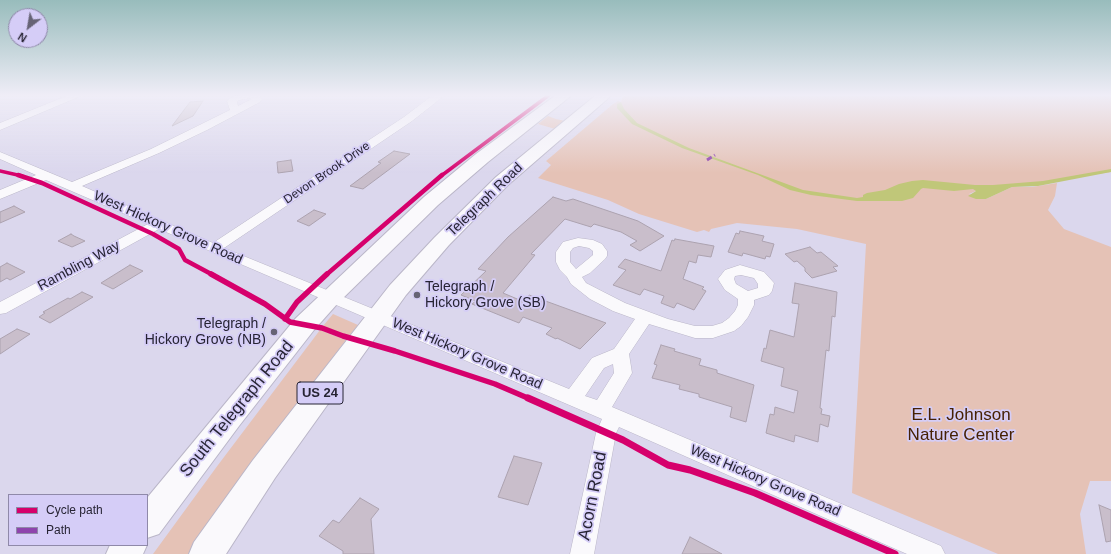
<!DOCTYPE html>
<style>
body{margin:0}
#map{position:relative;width:1111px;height:554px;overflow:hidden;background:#dbd7ed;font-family:Arial,sans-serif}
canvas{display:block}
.legend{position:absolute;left:8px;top:494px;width:140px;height:52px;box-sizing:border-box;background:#d5cdf7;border:1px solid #8f89a9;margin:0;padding:5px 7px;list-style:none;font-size:12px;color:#272434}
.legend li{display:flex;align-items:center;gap:8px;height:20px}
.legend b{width:20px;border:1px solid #8f89a9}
.north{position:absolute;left:8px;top:8px;width:40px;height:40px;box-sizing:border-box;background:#d5cdf7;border:1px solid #8f89a9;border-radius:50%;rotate:211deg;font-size:11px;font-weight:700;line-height:16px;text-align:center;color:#272434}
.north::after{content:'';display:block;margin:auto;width:14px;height:18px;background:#666375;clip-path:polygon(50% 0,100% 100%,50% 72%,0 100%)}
</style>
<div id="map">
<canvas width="1111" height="554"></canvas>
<ul class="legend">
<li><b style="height:5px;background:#d6006c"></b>Cycle path</li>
<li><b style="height:5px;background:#8e44ad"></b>Path</li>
</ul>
<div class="north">N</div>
</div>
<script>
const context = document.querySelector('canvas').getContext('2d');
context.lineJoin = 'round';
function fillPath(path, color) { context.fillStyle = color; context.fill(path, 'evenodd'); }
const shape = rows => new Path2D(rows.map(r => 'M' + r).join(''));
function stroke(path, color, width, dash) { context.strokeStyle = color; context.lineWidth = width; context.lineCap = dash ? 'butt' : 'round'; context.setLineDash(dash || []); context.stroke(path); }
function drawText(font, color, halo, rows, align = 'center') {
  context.font = font + ' Arial,sans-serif'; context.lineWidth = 3.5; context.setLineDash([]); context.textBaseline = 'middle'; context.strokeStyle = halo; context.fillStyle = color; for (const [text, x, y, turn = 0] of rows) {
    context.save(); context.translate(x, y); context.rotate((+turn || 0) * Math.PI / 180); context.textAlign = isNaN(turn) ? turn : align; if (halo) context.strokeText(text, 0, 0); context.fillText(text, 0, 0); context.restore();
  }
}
fillPath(shape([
 [625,95,1111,95,1111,172,976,191,969,194,986,199,1012,187,1032,187,1057,183,1055,196,1048,210,1064,229,1111,247,1111,481,1090,481,1080,514,1086,554,998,554,852,493,866,244,797,229,737,223,711,229,709,232,704,230,697,232,639,214,608,200,538,178,551,165,546,161,613,104,618,101,621,102,622,98],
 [548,116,556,119,565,121,555,129,538,124],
 [333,314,358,325,349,336,323,326],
 [320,330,346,340,269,442,192,554,153,554,218,465]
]), '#e5c2b6');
fillPath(shape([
 [621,102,624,109,637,123,689,148,803,190,857,198,863,197,863,195,867,193,885,190,899,184,912,181,923,180,975,185,993,185,1043,181,1111,169,1111,172,1038,186,1012,187,986,199,976,199,968,196,976,191,973,189,954,191,923,188,921,189,913,198,902,201,857,201,811,195,790,190,758,175,682,148,632,124,617,108,617,104]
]), '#c0c779');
const building = shape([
 [203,101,193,116,172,126,190,102,203,101],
 [394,151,410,154,363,189,350,186,381,163,378,162,394,151],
 [291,160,293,171,278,173,277,162,291,160],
 [553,197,566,201,573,199,638,221,664,236,640,251,630,245,637,241,621,232,594,224,591,227,565,219,531,254,535,255,503,293,522,301,524,301,529,295,606,323,580,349,557,338,556,339,546,334,552,328,523,317,519,323,472,304,476,301,461,295,486,271,478,269,508,237,553,197],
 [14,206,25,212,0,223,0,212,14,206],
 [314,210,326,214,309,226,297,221,314,210],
 [740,231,764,236,762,241,774,244,770,257,766,256,765,259,743,253,742,256,728,252,736,233,739,234,740,231],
 [71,234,74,236,85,241,72,247,58,241,71,234],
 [675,239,714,246,711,257,698,255,696,263,689,261,683,279,704,287,702,289,706,291,694,310,677,303,674,308,661,303,664,296,644,289,640,295,613,285,626,270,618,267,625,259,661,271,672,240,674,241,675,239],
 [810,247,817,253,821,252,838,266,833,267,837,271,812,278,805,271,805,268,797,261,794,262,785,254,810,247],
 [7,263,25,272,10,280,7,278,0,282,0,267,7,263],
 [130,265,143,271,113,289,101,283,130,265],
 [795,283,837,292,835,317,832,316,829,351,826,350,820,408,822,409,821,414,830,416,828,427,820,424,818,442,795,435,794,442,766,433,770,414,774,415,775,407,794,413,798,391,781,386,784,368,761,361,764,348,766,349,770,330,794,337,799,304,792,303,795,283],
 [82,292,93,297,50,323,39,317,45,313,43,312,68,298,70,299,82,292],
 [17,329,30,334,0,354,0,339,17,329],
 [661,345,675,349,674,351,701,359,699,365,717,370,717,373,754,385,746,422,730,417,732,407,699,397,699,394,679,389,680,385,652,378,657,365,654,364,661,345],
 [514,456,542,463,528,505,498,497,514,456],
 [360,498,379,509,371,519,374,554,343,554,343,551,319,536,333,520,339,523,360,498],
 [1099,505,1111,510,1111,541,1106,542,1099,505],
 [690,537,722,554,682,554,690,537]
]);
fillPath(building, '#c9becb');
stroke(building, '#aca2af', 1);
const minor = shape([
 [69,95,83,95,0,130,0,123,69,95],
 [260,95,262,100,260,102,207,130,159,153,82,186,213,243,404,117,433,95,445,95,412,121,224,248,569,389,592,358,614,349,635,319,613,311,590,299,571,284,567,277,560,270,556,262,556,252,563,242,578,238,593,240,602,244,607,251,607,256,605,259,590,273,582,277,586,283,625,303,668,319,695,326,712,326,722,323,729,318,735,311,738,305,738,299,725,290,718,279,725,270,740,265,764,272,774,283,772,291,769,295,754,300,754,305,748,317,741,326,734,331,713,338,695,338,649,324,629,354,632,373,612,407,941,546,945,554,907,554,619,427,616,433,594,554,570,554,596,433,602,419,159,229,6,313,0,314,0,302,148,224,46,180,0,199,0,190,36,175,0,159,0,152,72,182,151,149,230,110,227,101,233,96,260,95],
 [250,98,252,99,238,106,237,102,239,100,250,98],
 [579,246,589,248,593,251,593,255,576,269,570,262,570,252,573,248,579,246],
 [741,275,754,278,758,284,758,288,748,291,736,284,734,279,735,276,741,275],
 [613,364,614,373,597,400,585,396,604,368,613,364]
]);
const highway = shape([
 [556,95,572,95,488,162,438,205,338,303,314,330,239,426,159,534,147,538,147,498,296,318,424,197,476,154,556,95],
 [596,95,612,95,508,185,449,245,406,295,275,478,226,554,189,554,194,542,253,460,390,285,435,237,496,177,596,95],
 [110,545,147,545,143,554,106,554,110,545]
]);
stroke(minor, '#bab6c8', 1);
stroke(highway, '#bab6c8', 2);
fillPath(minor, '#faf9fc');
fillPath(highway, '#faf9fc');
stroke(shape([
 [707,160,715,155]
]), '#8e44ad', 3, [5.5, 3]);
stroke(shape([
 [0,171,22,176],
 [441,176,549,95]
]), '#d6006c', 3.5);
stroke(shape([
 [18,175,42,183,153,234,179,249,185,260,213,275],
 [326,275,442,175]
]), '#d6006c', 4.5);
stroke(shape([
 [211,274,265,304,290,322,322,328,343,336,395,351,495,384,530,399],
 [285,319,297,302,327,274]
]), '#d6006c', 5.5);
stroke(shape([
 [528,398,623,440,668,465,690,470,755,493,895,554]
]), '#d6006c', 7);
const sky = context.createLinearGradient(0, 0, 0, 173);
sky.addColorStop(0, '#98bcbc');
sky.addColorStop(0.55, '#efedf7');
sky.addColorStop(1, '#efedf700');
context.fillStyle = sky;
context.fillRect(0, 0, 1111, 173);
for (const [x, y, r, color] of [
 [417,295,4,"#666375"],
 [274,332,4,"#666375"]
]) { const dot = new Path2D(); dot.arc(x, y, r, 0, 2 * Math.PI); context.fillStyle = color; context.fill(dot); stroke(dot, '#d5cdf7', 1.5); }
drawText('12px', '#272434', '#d5cdf7', [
 ["Devon Brook Drive",327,173,-34]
]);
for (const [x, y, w] of [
 [320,393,46]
]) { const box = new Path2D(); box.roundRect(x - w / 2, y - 11, w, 22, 3); context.fillStyle = '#d5cdf7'; context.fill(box); stroke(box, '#272434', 1); }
drawText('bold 13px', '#272434', null, [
 ["US 24",320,393]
]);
drawText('14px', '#272434', '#d5cdf7', [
 ["Telegraph Road",485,200,-44],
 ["West Hickory Grove Road",168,228,24],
 ["Rambling Way",79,266,-28],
 ["West Hickory Grove Road",467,354,23],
 ["West Hickory Grove Road",765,481,23]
]);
drawText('14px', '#272434', '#d5cdf7', [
 ["Telegraph /",425,287],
 ["Hickory Grove (SB)",425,303],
 ["Telegraph /",266,324,"right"],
 ["Hickory Grove (NB)",266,340,"right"]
], 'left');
drawText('17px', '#272434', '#d5cdf7', [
 ["South Telegraph Road",237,409,-51],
 ["Acorn Road",593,496,-79]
]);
drawText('17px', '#462103', '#d5cdf7', [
 ["E.L. Johnson",961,415],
 ["Nature Center",961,435]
]);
</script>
